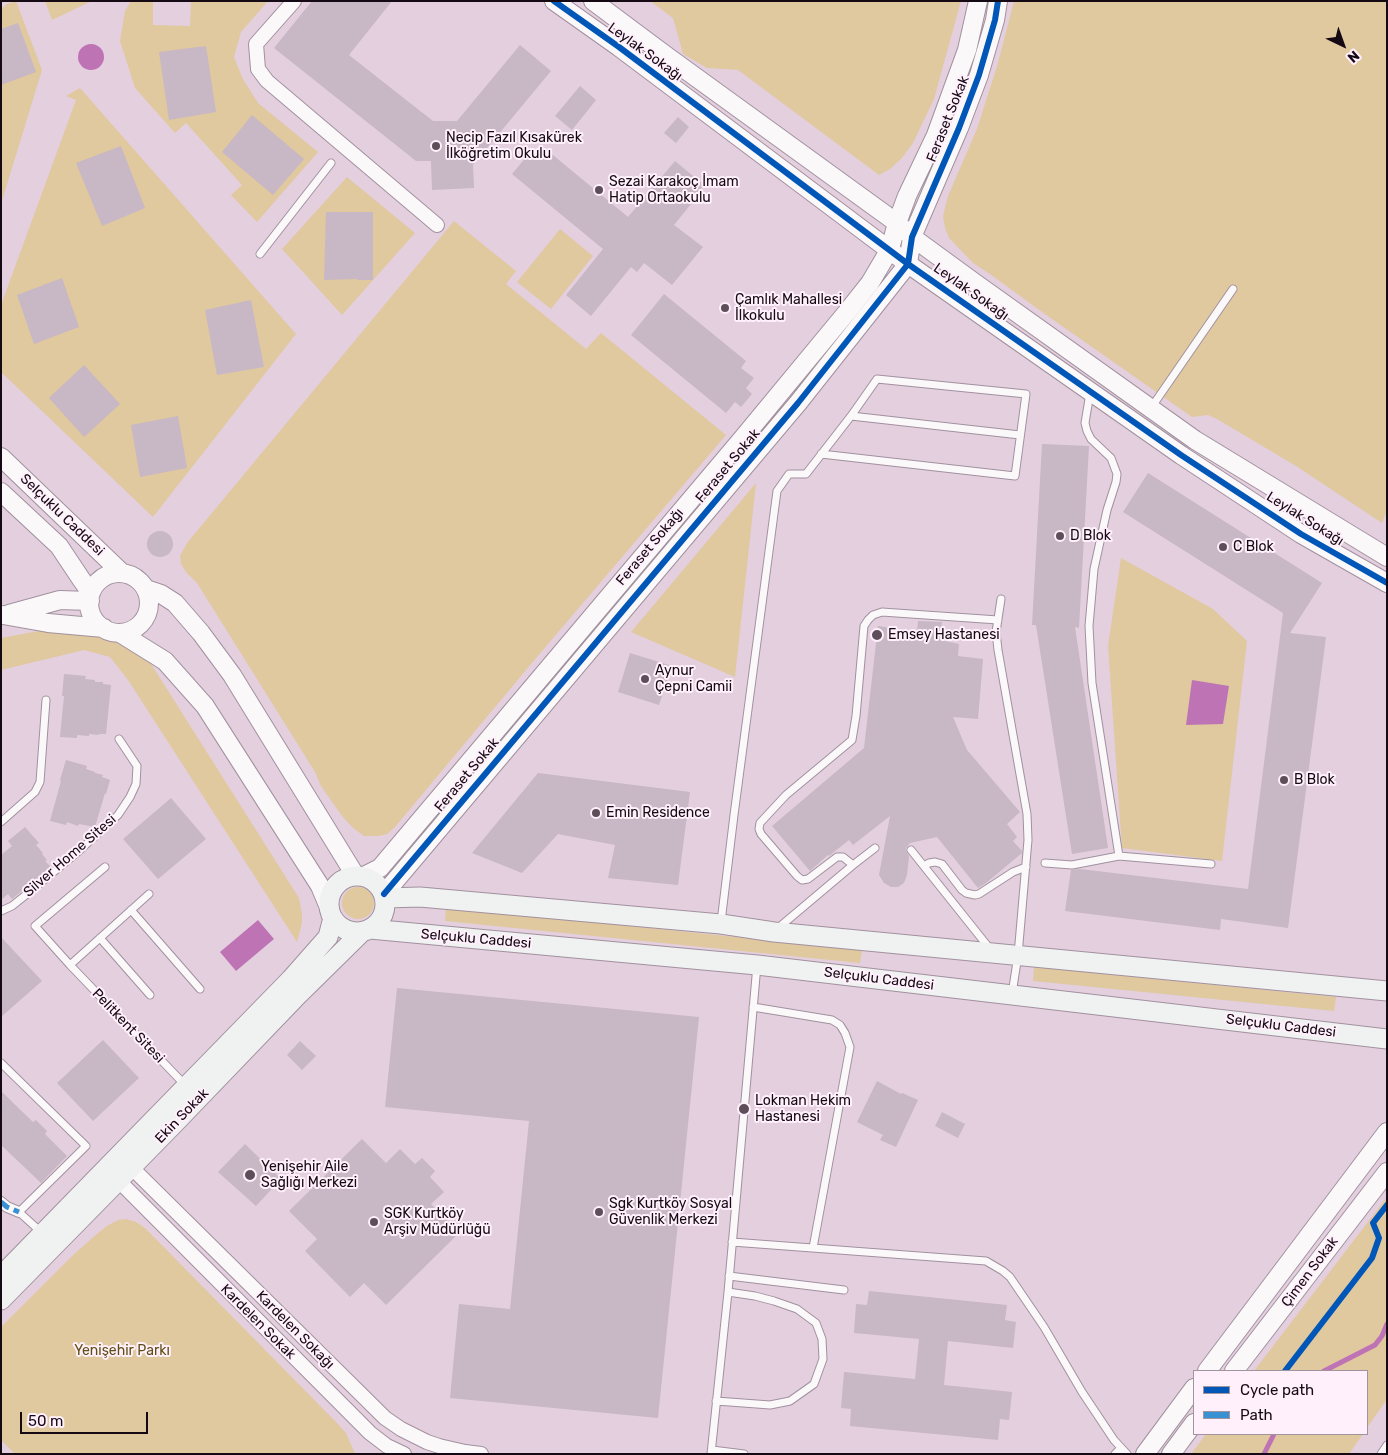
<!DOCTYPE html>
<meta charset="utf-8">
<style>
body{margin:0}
#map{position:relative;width:1388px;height:1455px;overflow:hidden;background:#e4cfdf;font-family:Rubik,sans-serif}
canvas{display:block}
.frame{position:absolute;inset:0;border:2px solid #150913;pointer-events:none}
.legend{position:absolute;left:1193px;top:1370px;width:175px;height:65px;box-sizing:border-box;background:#fff0fc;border:1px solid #a1949f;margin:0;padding:6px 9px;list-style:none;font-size:15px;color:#150913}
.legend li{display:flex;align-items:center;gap:10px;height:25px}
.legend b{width:25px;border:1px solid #a1949f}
.north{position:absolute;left:1318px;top:20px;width:50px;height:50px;-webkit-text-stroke:4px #fff0fc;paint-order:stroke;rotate:138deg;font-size:14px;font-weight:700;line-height:20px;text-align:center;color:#150913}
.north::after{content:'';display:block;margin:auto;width:18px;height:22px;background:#150913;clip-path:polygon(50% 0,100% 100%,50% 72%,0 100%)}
.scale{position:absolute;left:20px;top:1412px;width:128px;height:22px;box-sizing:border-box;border:2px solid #150913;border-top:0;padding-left:6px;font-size:15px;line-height:18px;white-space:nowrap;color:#150913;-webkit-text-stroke:4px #fff0fc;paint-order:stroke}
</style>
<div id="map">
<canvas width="1388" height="1455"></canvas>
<div class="frame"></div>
<ul class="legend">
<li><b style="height:6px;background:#0057b8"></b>Cycle path</li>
<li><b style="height:6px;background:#3991d3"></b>Path</li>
</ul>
<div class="north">N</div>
<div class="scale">50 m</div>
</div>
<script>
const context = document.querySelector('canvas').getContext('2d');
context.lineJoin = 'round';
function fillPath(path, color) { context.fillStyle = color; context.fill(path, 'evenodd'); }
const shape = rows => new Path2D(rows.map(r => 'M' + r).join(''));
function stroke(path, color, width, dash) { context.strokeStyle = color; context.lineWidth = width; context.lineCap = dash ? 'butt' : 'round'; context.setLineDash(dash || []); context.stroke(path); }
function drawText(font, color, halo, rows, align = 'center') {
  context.font = font + ' Rubik,sans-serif'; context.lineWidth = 4; context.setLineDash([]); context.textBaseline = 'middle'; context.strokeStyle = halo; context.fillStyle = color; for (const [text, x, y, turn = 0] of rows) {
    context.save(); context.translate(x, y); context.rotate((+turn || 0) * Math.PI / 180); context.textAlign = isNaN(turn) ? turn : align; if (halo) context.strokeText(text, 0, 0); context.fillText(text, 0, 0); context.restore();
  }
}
fillPath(shape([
 [16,1,42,70,1,204,1,9,7,4],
 [45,1,92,1,52,20],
 [131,1,153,1,153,25,190,26,191,1,268,1,241,32,234,57,243,79,258,103,318,152,257,222,231,195,242,185,186,123,175,133,135,88,120,41,125,11],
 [650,1,961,1,934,99,923,122,913,143,902,158,890,169,879,175,738,70,707,68,683,54,673,18],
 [1014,1,1387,1,1387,511,1382,523,1296,466,1217,419,1208,415,1192,417,1042,312,990,274,973,263,949,238,945,228,943,216,948,196,977,129,998,63],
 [80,88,296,334,153,517,1,372,1,305,76,100,66,96],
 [347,177,415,233,342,315,282,249],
 [454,221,516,271,506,284,586,349,601,333,726,435,531,664,395,827,387,834,379,836,364,836,352,827,342,816,321,786,315,772,197,583,186,572,181,564,180,556,187,543],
 [560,229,593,256,551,309,517,282],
 [756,483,735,677,631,632],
 [1121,558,1213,609,1247,641,1222,861,1122,848,1108,646],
 [70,625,106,625,115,628,141,648,299,898,302,914,302,923,297,942,128,680,110,657,84,650,1,670,1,638],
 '342 903a16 16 0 1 1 32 0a16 16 0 1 1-32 0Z',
 [446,907,862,950,860,963,445,921],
 [1034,967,1336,997,1334,1011,1033,981],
 [1387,1197,1387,1399,1367,1428,1367,1371,1254,1371],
 [126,1219,136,1222,145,1228,337,1423,346,1433,355,1454,15,1454,1,1440,1,1327,72,1256,98,1233,107,1226,118,1220],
 [1206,1434,1363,1434,1349,1454,1191,1454]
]), '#e0c89f');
fillPath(shape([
 '78 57a13 13 0 1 1 26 0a13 13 0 1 1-26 0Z',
 [1192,680,1229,686,1223,724,1186,725],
 [258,920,274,939,236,971,220,952]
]), '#be73b4');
stroke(shape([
 [1324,1371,1375,1345,1382,1336,1387,1324],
 [1264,1454,1274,1434]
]), '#be73b4', 5);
fillPath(shape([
 [312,1,392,1,349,55,433,121,457,121,520,45,551,71,473,165,474,188,432,190,431,161,416,161,274,48],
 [18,23,36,72,1,85,1,29],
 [206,46,216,112,169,120,159,52],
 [580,86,596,100,572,130,555,116],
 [252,115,304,159,273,195,222,152],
 [678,117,689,127,676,143,664,133],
 [121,146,145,208,102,226,76,163],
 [542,146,628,217,675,161,704,185,699,191,700,193,674,225,703,247,672,285,644,263,637,272,631,267,591,316,566,295,603,249,512,174,527,156,530,159],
 [326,212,373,212,373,280,357,280,357,279,324,280],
 [62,278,79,327,34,344,17,295],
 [664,294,746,361,741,368,754,378,746,388,752,394,741,407,735,402,726,413,631,335],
 [251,300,264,367,217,375,205,310],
 [84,365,120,404,84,437,49,398],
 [178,416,187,468,140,477,131,425],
 [1042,444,1089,446,1079,628,1075,627,1108,848,1072,854,1036,625,1032,625],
 [1148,473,1322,583,1290,633,1326,637,1288,928,1221,919,1220,930,1065,911,1071,870,1080,869,1248,889,1283,613,1123,512],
 '147 544a13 13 0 1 1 26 0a13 13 0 1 1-26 0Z',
 [918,621,942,622,940,640,959,644,958,656,983,659,978,719,953,717,967,750,1020,812,1007,824,1017,837,1013,841,1022,851,1022,853,986,883,978,888,937,837,910,843,906,848,906,851,909,856,907,875,904,883,898,887,891,887,884,883,879,875,890,816,853,845,849,840,829,856,828,855,810,871,772,826,864,748,878,626,917,632],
 [630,653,672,666,659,705,618,692],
 [64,674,86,676,85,679,95,680,95,682,103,682,103,684,111,685,106,734,99,734,99,735,89,734,89,736,77,735,77,738,60,737,64,696,62,696],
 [66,760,87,766,86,769,95,772,95,773,103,775,102,777,110,780,106,794,105,793,95,827,79,824,78,826,67,822,66,825,50,821,61,781,60,780],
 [538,773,690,792,678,885,608,878,615,845,558,834,522,873,472,853],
 [171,798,206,839,158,879,123,839],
 [25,827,39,843,36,845,43,853,42,854,47,860,45,861,51,867,12,899,8,894,1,900,1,855,12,846,8,841],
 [1,937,42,981,1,1017],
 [397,988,699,1017,658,1418,450,1398,459,1304,510,1309,529,1121,385,1107],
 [103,1040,139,1078,93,1121,57,1083],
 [300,1041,316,1056,302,1070,287,1055],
 [877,1081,901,1094,902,1093,918,1100,896,1147,880,1140,883,1135,857,1122],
 [1,1091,33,1122,36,1120,47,1131,45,1134,67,1156,41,1183,1,1145],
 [942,1112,965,1124,958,1138,935,1126],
 [362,1139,386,1163,400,1149,415,1164,422,1158,435,1171,430,1177,444,1192,431,1204,459,1233,386,1305,364,1283,350,1297,305,1251,317,1239,289,1211],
 [245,1144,281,1179,256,1206,218,1172],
 [869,1291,1007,1305,1005,1320,1016,1322,1013,1348,948,1341,944,1385,1012,1392,1009,1420,1000,1419,998,1440,850,1426,851,1409,841,1408,844,1372,915,1379,919,1339,854,1333,856,1304,867,1305]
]), '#c8b7c4');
const service = shape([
 [260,254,331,163],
 [1090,393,1085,423,1087,431,1091,439,1111,458,1117,474,1116,482,1107,510,1094,569,1089,626,1092,683,1119,856],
 [1151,408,1233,289],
 [851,416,1020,435],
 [1001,599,996,632,998,650,1027,814,1028,840,1018,955,1012,994],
 [1,822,35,792,40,782,46,700],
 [911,850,990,949],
 [1045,863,1072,865,1119,856,1211,864],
 [853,865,843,857,837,857,808,879,802,880,797,876,761,834,759,829,760,823,786,795,852,740,856,716,864,626,868,620,873,615,882,612,998,620],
 [924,866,929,863,935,862,942,864,962,890,966,893,975,895,979,894,1013,872,1026,867],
 [105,867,35,926,70,965,186,1086],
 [131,910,200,989],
 [1,911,12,906,27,894,80,850,118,815,130,797,136,784,137,766,119,739],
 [721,922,734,815,777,491,789,474,806,474,851,416,877,379,1026,394,1015,476,821,454],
 [777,929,853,865,875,848],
 [100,938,150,995],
 [70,965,149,894],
 [753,1007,832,1020,840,1025,845,1033,850,1047,813,1248],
 [1,1063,86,1146,19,1212,41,1232],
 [732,1242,986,1261,1003,1271,1010,1277,1044,1327,1082,1392,1114,1440,1127,1454],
 [729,1276,844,1290],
 [716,1401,770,1405,790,1401,814,1384,823,1359,822,1339,816,1323,797,1309,774,1301,755,1296,728,1292],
 [712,1450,744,1454],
 [711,1454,728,1292,757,965],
 [1115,1454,1121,1448],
 [1381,1454,1387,1445]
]);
const pedestrian = shape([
 [1,1202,7,1207,19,1212]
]);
const minor = shape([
 [294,1,256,44,258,69,267,81,437,225],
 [132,1168,385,1418,401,1429,427,1442,439,1446,465,1452,481,1454],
 [119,1181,370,1433,387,1446,404,1454]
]);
const tertiary = shape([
 [554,1,619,47,908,264,1181,455,1301,534,1387,583],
 [593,1,668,57,897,223,912,237,975,283,1195,440,1387,557],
 [1,457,122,573],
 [1,492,59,546,81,579,91,593],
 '89 603a30 30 0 1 1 60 0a30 30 0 1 1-60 0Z',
 [146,589,161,594,175,603,201,633,232,675,355,875],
 [9,614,60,600,90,601],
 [3,615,48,623,104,628],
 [120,633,165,661,205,706,320,886,330,910],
 [364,876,380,868,742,439,847,312,870,283,890,249,897,223,907,196,936,135,967,50,978,1],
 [384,894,798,403,908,264,912,237,959,128,979,75,995,20,998,1],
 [1207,1371,1387,1132],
 [1234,1371,1387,1172],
 [1145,1454,1194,1388],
 [1171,1454,1194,1423]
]);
const secondary = shape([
 '329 904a28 28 0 1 1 56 0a28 28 0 1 1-56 0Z',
 [385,898,420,897,721,924,774,932,1387,991],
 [370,929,757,965,1387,1039],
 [1,1276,291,979,328,937,333,918],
 [1,1300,172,1126,298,995,362,932]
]);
stroke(service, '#a1919e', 9);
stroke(pedestrian, '#a1919e', 12);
stroke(minor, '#a1919e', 16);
stroke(tertiary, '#a1919e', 20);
stroke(secondary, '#a1919e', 21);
stroke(service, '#fbf8fa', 7);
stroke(pedestrian, '#fbf8fa', 10);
stroke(minor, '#fbf8fa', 14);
stroke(tertiary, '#fbf8fa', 18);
stroke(secondary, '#f0f1f1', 19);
stroke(shape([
 [1,1202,7,1207,19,1212]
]), '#3991d3', 5, [10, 5]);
stroke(shape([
 [554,1,619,47,908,264,1181,455,1301,534,1387,583],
 [384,894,798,403,908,264,912,237,959,128,979,75,995,20,998,1],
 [1285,1371,1372,1258,1379,1238,1373,1223,1387,1205]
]), '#0057b8', 6);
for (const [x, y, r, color] of [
 [436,146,5,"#5d4e5a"],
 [599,190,5,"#5d4e5a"],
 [725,308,5,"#5d4e5a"],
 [1060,536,5,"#5d4e5a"],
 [1223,547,5,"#5d4e5a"],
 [877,635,6,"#5d4e5a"],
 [645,679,5,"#5d4e5a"],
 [1284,780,5,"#5d4e5a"],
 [596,813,5,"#5d4e5a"],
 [744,1109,6,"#5d4e5a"],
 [250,1175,6,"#5d4e5a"],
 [599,1212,5,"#5d4e5a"],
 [374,1222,5,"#5d4e5a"]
]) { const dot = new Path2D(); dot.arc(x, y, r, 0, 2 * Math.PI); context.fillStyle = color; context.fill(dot); stroke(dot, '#fff0fc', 2); }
drawText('14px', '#150913', '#fff0fc', [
 ["Leylak Sokağı",645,52,36],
 ["Feraset Sokak",948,119,-68],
 ["Leylak Sokağı",971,292,35],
 ["Feraset Sokak",728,466,-50],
 ["Selçuklu Caddesi",62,515,44],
 ["Leylak Sokağı",1305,519,32],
 ["Feraset Sokağı",650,547,-50],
 ["Feraset Sokak",467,775,-50],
 ["Silver Home Sitesi",70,856,-41],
 ["Selçuklu Caddesi",476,939,5],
 ["Selçuklu Caddesi",879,979,7],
 ["Pelitkent Sitesi",128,1026,46],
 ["Selçuklu Caddesi",1281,1026,7],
 ["Ekin Sokak",182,1116,-46],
 ["Çimen Sokak",1310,1272,-53],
 ["Kardelen Sokak",258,1322,45],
 ["Kardelen Sokağı",295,1330,45]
]);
drawText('14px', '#150913', '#fff0fc', [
 ["Necip Fazıl Kısakürek",446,138],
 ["İlköğretim Okulu",446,154],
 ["Sezai Karakoç İmam",609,182],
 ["Hatip Ortaokulu",609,198],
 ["Çamlık Mahallesi",735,300],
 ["İlkokulu",735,316],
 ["D Blok",1070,536],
 ["C Blok",1233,547],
 ["Emsey Hastanesi",888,635],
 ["Aynur",655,671],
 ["Çepni Camii",655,687],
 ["B Blok",1294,780],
 ["Emin Residence",606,813],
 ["Lokman Hekim",755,1101],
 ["Hastanesi",755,1117],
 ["Yenişehir Aile",261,1167],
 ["Sağlığı Merkezi",261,1183],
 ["Sgk Kurtköy Sosyal",609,1204],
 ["Güvenlik Merkezi",609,1220],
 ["SGK Kurtköy",384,1214],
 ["Arşiv Müdürlüğü",384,1230]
], 'left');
drawText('14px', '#5e4e13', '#fff0fc', [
 ["Yenişehir Parkı",122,1351]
]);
</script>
